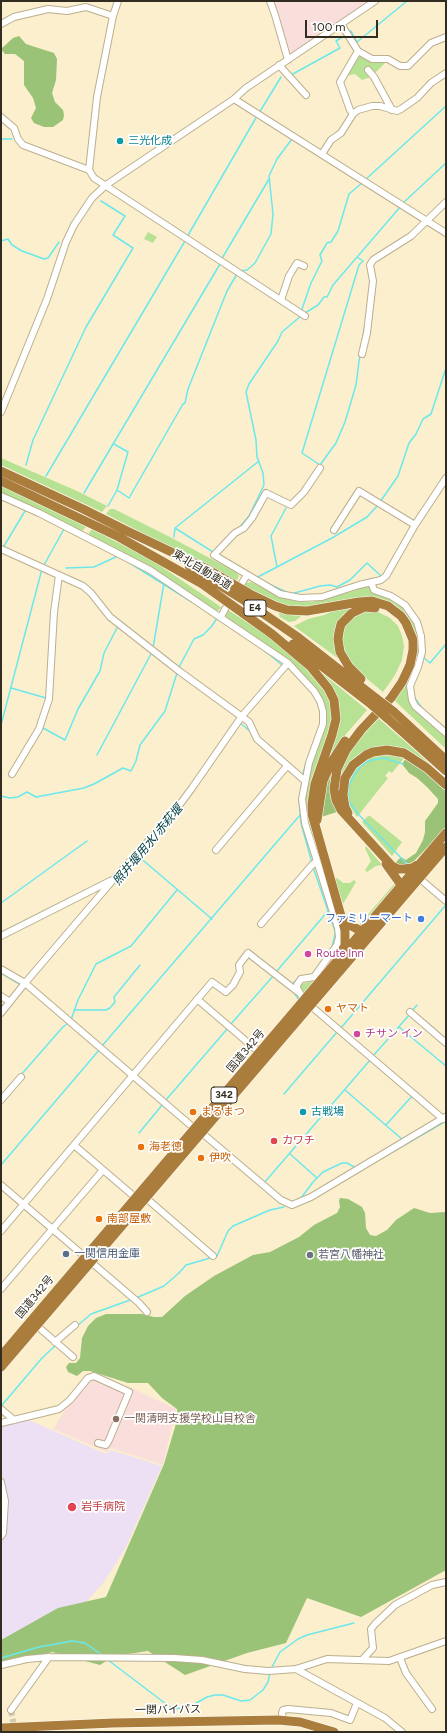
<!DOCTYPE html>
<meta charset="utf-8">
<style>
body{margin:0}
#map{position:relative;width:447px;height:1733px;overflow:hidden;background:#fbefcd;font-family:Figtree,sans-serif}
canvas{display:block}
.frame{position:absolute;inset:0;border:2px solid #322d20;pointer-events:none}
.scale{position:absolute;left:305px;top:20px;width:73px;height:18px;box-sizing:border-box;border:2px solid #322d20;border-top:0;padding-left:5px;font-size:12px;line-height:14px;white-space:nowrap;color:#322d20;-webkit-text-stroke:3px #fff;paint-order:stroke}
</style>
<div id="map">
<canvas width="447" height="1733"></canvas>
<div class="frame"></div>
<div class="scale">100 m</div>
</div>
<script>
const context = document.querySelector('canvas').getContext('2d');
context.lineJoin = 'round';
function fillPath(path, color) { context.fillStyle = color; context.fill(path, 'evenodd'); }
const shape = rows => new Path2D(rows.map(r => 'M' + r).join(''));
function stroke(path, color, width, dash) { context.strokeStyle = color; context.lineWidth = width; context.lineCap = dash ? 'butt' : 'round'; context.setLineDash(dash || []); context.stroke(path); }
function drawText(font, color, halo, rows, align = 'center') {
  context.font = font + ' Figtree,"Noto Sans JP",sans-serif'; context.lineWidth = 3.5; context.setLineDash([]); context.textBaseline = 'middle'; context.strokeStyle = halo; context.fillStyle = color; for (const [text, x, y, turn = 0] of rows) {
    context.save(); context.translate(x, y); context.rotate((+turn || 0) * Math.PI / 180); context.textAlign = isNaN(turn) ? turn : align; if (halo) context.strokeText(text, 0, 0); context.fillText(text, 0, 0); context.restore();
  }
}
fillPath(shape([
 [273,1,369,1,289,55],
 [89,1373,134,1389,176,1409,163,1465,111,1448,107,1452,53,1429]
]), '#f9dedc');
fillPath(shape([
 [29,1420,106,1454,111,1450,162,1466,125,1549,104,1582,63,1628,1,1659,1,1426]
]), '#ede0f4');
fillPath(shape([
 [361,56,373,62,386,62,371,77,362,80,355,74,345,76,358,57],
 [148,232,157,237,153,243,144,239],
 [1,458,77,491,107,506,102,512,1,465],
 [1,486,61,513,86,527,81,532,1,494],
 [110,509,114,509,170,537,236,572,239,576,236,582,106,514],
 [92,529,153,561,221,607,219,610,215,611,89,536,89,533],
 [251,582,280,597,299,602,312,602,354,591,361,587,369,586,370,590,375,593,399,602,411,614,417,627,420,649,414,673,408,684,408,697,413,708,446,738,446,749,394,700,406,683,415,665,417,648,403,613,394,604,381,599,365,597,299,608,277,603,244,586,246,583],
 [367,603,352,608,342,616,336,629,339,659,294,626,308,619,324,615,343,607],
 [228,610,268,636,307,667,325,689,329,699,332,709,331,725,312,778,309,812,318,852,334,909,309,830,305,808,308,774,326,724,326,712,321,697,305,676,289,661,227,618,225,613],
 [278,610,304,614,295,621,289,622,280,617],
 [359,612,378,612,390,618,398,626,402,636,404,646,402,660,395,675,383,692,354,668,343,648,342,632,345,625],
 [316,668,367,710,340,741,322,776,339,722],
 [378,718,416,751,446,779,401,749,360,755,340,798,337,785,340,769,348,753],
 [381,754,393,755,404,758,392,773,389,771,385,776,388,778,357,817,348,803,346,793,347,785,356,768,369,757],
 [368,816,370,816,402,842,392,856,362,822],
 [366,846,382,865,376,866,367,872,365,870,371,861,365,848],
 [337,878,343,883,350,883,354,880,356,882,343,904,335,879],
 [396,882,397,883,360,926,358,926],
 [339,948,320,974,304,994,300,987,301,984,314,981]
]), '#b7e193');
fillPath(shape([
 [19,36,26,44,54,53,57,59,56,80,52,93,55,102,63,110,64,115,63,120,53,127,44,127,34,123,31,118,36,108,33,98,24,85,24,61,15,54,5,54,1,49,13,38],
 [406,758,422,769,446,791,446,828,414,861,405,866,394,864,401,857,406,860,416,853,423,840,425,832,425,821,438,803,438,799,427,787,417,778,409,773,402,764],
 [333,769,330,782,333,800,337,812,321,817,324,785],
 [340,1198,348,1199,362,1207,365,1213,366,1228,370,1235,376,1236,387,1230,396,1220,414,1208,430,1213,446,1212,446,1570,361,1617,307,1598,286,1643,247,1653,185,1675,148,1651,114,1656,100,1665,52,1652,13,1666,1,1667,1,1640,58,1608,106,1597,164,1464,178,1417,177,1409,162,1398,148,1383,128,1383,90,1371,83,1371,77,1376,68,1372,66,1367,69,1363,76,1363,80,1358,82,1338,88,1326,96,1318,106,1314,142,1314,154,1317,162,1317,185,1296,214,1276,253,1255,270,1252,299,1237,314,1225,337,1213,340,1207,339,1201]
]), '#9ac377');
stroke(shape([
 [349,32,351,31,357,42,407,1],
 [291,75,340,48,336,41,346,35],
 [259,113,281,77],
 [1,139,12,139],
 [365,180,446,106],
 [403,203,446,163],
 [187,237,257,116],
 [1,241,8,239,12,245,22,251,44,259,48,258,59,242],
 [357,257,363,261,359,265,302,453,320,465,336,443,345,422,356,385,360,354],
 [221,260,269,179],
 [240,271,247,270,255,263,271,234,273,214,269,176,277,159,292,139],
 [301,312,311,283,322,261,320,255,327,243,331,242,338,231,349,194,362,183],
 [305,313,318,305,324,297,327,297,333,285,401,206],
 [361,347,365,325],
 [26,465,33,440,86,327,133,248,113,235,125,216,101,201],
 [46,476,185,241],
 [117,490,129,498,183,404,185,403,188,389,227,291,237,274],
 [84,493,220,264],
 [380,502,398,476,409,443,416,434,423,419,431,414,446,368],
 [108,506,117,490,128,452,114,444],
 [175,528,213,552],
 [239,528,249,516,264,485,263,473,257,457,256,440,246,392,249,384,278,341,282,332,301,316],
 [174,537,175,528,259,461],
 [4,546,25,511],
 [128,562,192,602],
 [44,565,64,529],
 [277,567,271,536,286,508],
 [66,568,94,567,118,556],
 [256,578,332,538,367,517,378,505],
 [271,585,291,594,320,586,330,585,337,587,350,580,367,563,381,576,383,575],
 [153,648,164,583],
 [265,651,282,665],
 [423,657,430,663,446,644],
 [178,669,194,639,203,635,212,626,217,618],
 [11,688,46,698],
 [267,692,281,675],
 [414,697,422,708],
 [240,723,251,732],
 [1,725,42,569],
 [43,728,65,740,78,709,100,671,104,653,118,626],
 [97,755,152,652],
 [403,764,384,758,372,760,367,762,361,766,354,775,349,786,348,795,349,802,359,815,408,865],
 [204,776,213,763],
 [302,777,306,763],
 [1,796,10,798,18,797,27,792,36,797,84,788,94,784,123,768,131,771,136,761,140,745,165,711,177,673],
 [300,797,302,781],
 [299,800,301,823,312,863],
 [138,856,212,919],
 [313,867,335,931,335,935,332,947],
 [99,900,122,875],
 [1,903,87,841],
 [276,972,328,911],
 [1,973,21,985],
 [311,976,324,958],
 [294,985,294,982,299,978],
 [293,991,299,1000],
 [74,1010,106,1010,110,1008,115,1002,114,997,140,965],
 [412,1011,417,1005],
 [71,1020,78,1000,96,964,131,946,177,890],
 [230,1025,274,975],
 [399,1027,446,1066],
 [340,1029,445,906],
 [102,1046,300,815],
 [373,1056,410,1014],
 [20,1076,62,1028,69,1022],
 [345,1090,403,1140],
 [284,1094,337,1032],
 [165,1101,228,1028],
 [386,1125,413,1095],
 [139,1133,163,1104],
 [290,1154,317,1178],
 [1,1165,100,1049],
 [363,1169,446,1121],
 [264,1183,371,1059],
 [301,1198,313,1182,323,1172,342,1163,347,1163,356,1168],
 [136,1298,164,1286,179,1273,186,1265,217,1256,228,1231,233,1226,270,1210,284,1207],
 [77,1326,91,1314,133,1299],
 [2,1405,42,1358,57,1344],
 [1,1658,39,1647,72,1641,85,1643,102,1655],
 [108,1660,170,1707,175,1709,191,1706,207,1697,215,1695,223,1695,241,1701,250,1700,263,1690,268,1682,270,1672],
 [271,1669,280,1652,298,1639,307,1635,354,1623]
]), '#6be8ec', 1.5);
stroke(shape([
 [11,1710,15,1732]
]), '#d3c8aa', 6, [6, 3]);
const minor = shape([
 [118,1,113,16,97,97,89,170,94,178,305,316],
 [270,1,275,15,288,60],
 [1,24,14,17,48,9,67,11,86,7,113,16],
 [341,24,358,51,372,59,388,59,400,66,408,66,431,43,446,37],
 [279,65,306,95],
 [368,70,374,77,392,110],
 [234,99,446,233],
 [353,114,358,110,372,106,380,106,397,111,401,109,417,98,431,83,446,73],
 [1,117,14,128,18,139,23,145,89,170],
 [322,154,331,140,341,133,353,114,350,110,340,82,358,51],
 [281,300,289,276,297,263,304,266],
 [362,354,367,333,373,281,370,265,373,260,411,236,446,202],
 [1,412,47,299,66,242,74,225,92,198,106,185,234,99,246,88,375,1],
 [320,468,304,492,291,505,266,493,252,518,244,528,235,533,214,555,280,594,300,598,322,597,359,585,381,580,386,576,415,525,446,478],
 [1,496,39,513,150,570,288,663,314,691,320,701,323,711,323,724,309,763,302,799,305,823,338,928,339,937,337,945,314,977,301,979,297,985,297,988,304,1000,443,1119],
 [334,530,359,491,415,525],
 [1,549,83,586,91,593,110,617,179,671,249,722,257,739,304,780],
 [371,582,374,590,391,596,405,605,417,622,421,636,422,652,418,667,410,686,412,700,415,706,446,733],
 [242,583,247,575],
 [221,617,225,609],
 [12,774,39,729,49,699,54,612,59,575],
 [216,850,287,766],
 [419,878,446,901],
 [261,924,312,865,316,862],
 [1,936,110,881],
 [1,969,25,983,195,1129,202,1133,281,1200,292,1205,311,1197,445,1117],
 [1,996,10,1002],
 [197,999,260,1053],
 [410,1012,446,1043],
 [1,1013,25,983,113,880,172,815,192,788,242,716,288,663],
 [1,1100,21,1077],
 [74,1145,136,1198],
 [1,1185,139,1303,147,1312],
 [146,1198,213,1256],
 [1,1231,212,982,226,992,233,985,240,972,239,965,248,953,298,992],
 [1,1289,103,1170],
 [36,1325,73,1357],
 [55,1342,75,1325],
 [1,1409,14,1420],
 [1,1423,59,1409,70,1400,88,1378,94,1376,129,1392,109,1440,106,1445,98,1443],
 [1,1482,5,1501,3,1533,1,1536],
 [400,1658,406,1673,432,1709],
 [362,1660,373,1648,371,1629,375,1624,395,1605,432,1585,446,1582],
 [1,1665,27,1659,49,1657,174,1658,202,1660,245,1669,268,1671,296,1669,327,1659,389,1661,446,1641],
 [296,1669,385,1718,402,1732],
 [11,1710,49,1657],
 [283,1721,282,1713,283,1710,288,1709,331,1713,350,1720,357,1703]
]);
const highway = shape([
 [1,471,83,509,129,532],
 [1,481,119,537,206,586],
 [125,530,205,568,250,594,275,606,287,610,307,611,359,602,372,601,388,606,401,616,406,623,413,640,413,650,410,665,402,682,391,698,361,730,346,750,337,769,334,789,336,800,341,810,392,866,398,869,404,869,412,868,417,865],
 [189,566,245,601,299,638,377,699],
 [201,583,272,634,310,666,328,688,334,700,336,719,332,735,315,784,312,804,312,814,345,930,345,946,341,952],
 [293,644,372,705],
 [361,679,349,667,340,652,338,639,339,632,341,624,352,613,365,607,375,608],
 [393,711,446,760],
 [387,718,446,771],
 [348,813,345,807,343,795,345,778,353,765,366,755,373,752,387,750,404,753,427,768,446,785],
 [317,820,323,781,331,763,345,741],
 [386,864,401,885,402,890],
 [342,917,348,924,359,930,364,930,368,928],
 [1,1356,446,833],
 [1,1367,446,847],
 [1,1728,113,1723,278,1720,300,1722,334,1732]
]);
stroke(minor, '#bbaf8f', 8);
stroke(highway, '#fff', 10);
stroke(minor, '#fff', 6);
stroke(highway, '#ab7d3c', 9);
const highwayBridge = shape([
 [377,699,393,711],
 [372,705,387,718]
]);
stroke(highwayBridge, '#fff', 10, []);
stroke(highwayBridge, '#ab7d3c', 9);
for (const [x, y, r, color] of [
 [120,141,4,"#0f9aa8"],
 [421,919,4,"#3f7fe0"],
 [308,954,4,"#d1479c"],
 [328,1009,4,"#e8710a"],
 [357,1034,4,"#d1479c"],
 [193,1112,4,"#e8710a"],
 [303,1112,4,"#0f9aa8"],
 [274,1141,4,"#e0444e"],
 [141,1147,4,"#e8710a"],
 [201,1158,4,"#e8710a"],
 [99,1219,4,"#e8710a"],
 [66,1254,4,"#5c6f8a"],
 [310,1255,4,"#6b7280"],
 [116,1419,4,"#8d6e63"],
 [72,1507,5,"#e0444e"]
]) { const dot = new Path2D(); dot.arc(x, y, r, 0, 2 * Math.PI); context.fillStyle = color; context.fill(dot); stroke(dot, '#fff', 1.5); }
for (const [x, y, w] of [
 [255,608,22],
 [224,1095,26]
]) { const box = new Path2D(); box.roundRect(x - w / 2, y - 8, w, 16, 3); context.fillStyle = '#fff'; context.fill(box); stroke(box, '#322d20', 1); }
drawText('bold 10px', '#322d20', null, [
 ["E4",255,608],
 ["342",224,1095]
]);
drawText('11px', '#0d838f', '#fff', [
 ["三光化成",128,141],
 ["古戦場",311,1112]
], 'left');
drawText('11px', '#322d20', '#fff', [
 ["東北自動車道",202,570,31],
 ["国道342号",246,1051,-50],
 ["国道342号",35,1297,-50],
 ["一関バイパス",168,1710,-1]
]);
drawText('11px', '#366cbe', '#fff', [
 ["ファミリーマート",413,919]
], 'right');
drawText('11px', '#b23c85', '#fff', [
 ["Route Inn",316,954],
 ["チサン イン",365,1034]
], 'left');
drawText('11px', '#c56008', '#fff', [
 ["ヤマト",336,1009],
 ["まるまつ",201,1112],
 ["海老徳",149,1147],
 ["伊吹",209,1158],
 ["南部屋敷",107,1219]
], 'left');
drawText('11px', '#be3a42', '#fff', [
 ["カワチ",282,1141],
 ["岩手病院",81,1507]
], 'left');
drawText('11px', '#4e5e75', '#fff', [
 ["一関信用金庫",74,1254]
], 'left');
drawText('11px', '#5b616d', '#fff', [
 ["若宮八幡神社",318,1255]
], 'left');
drawText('11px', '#785e54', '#fff', [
 ["一関清明支援学校山目校舎",124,1419]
], 'left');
drawText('italic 12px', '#064345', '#fff', [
 ["照井堰用水/赤萩堰",148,845,-50]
]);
</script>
